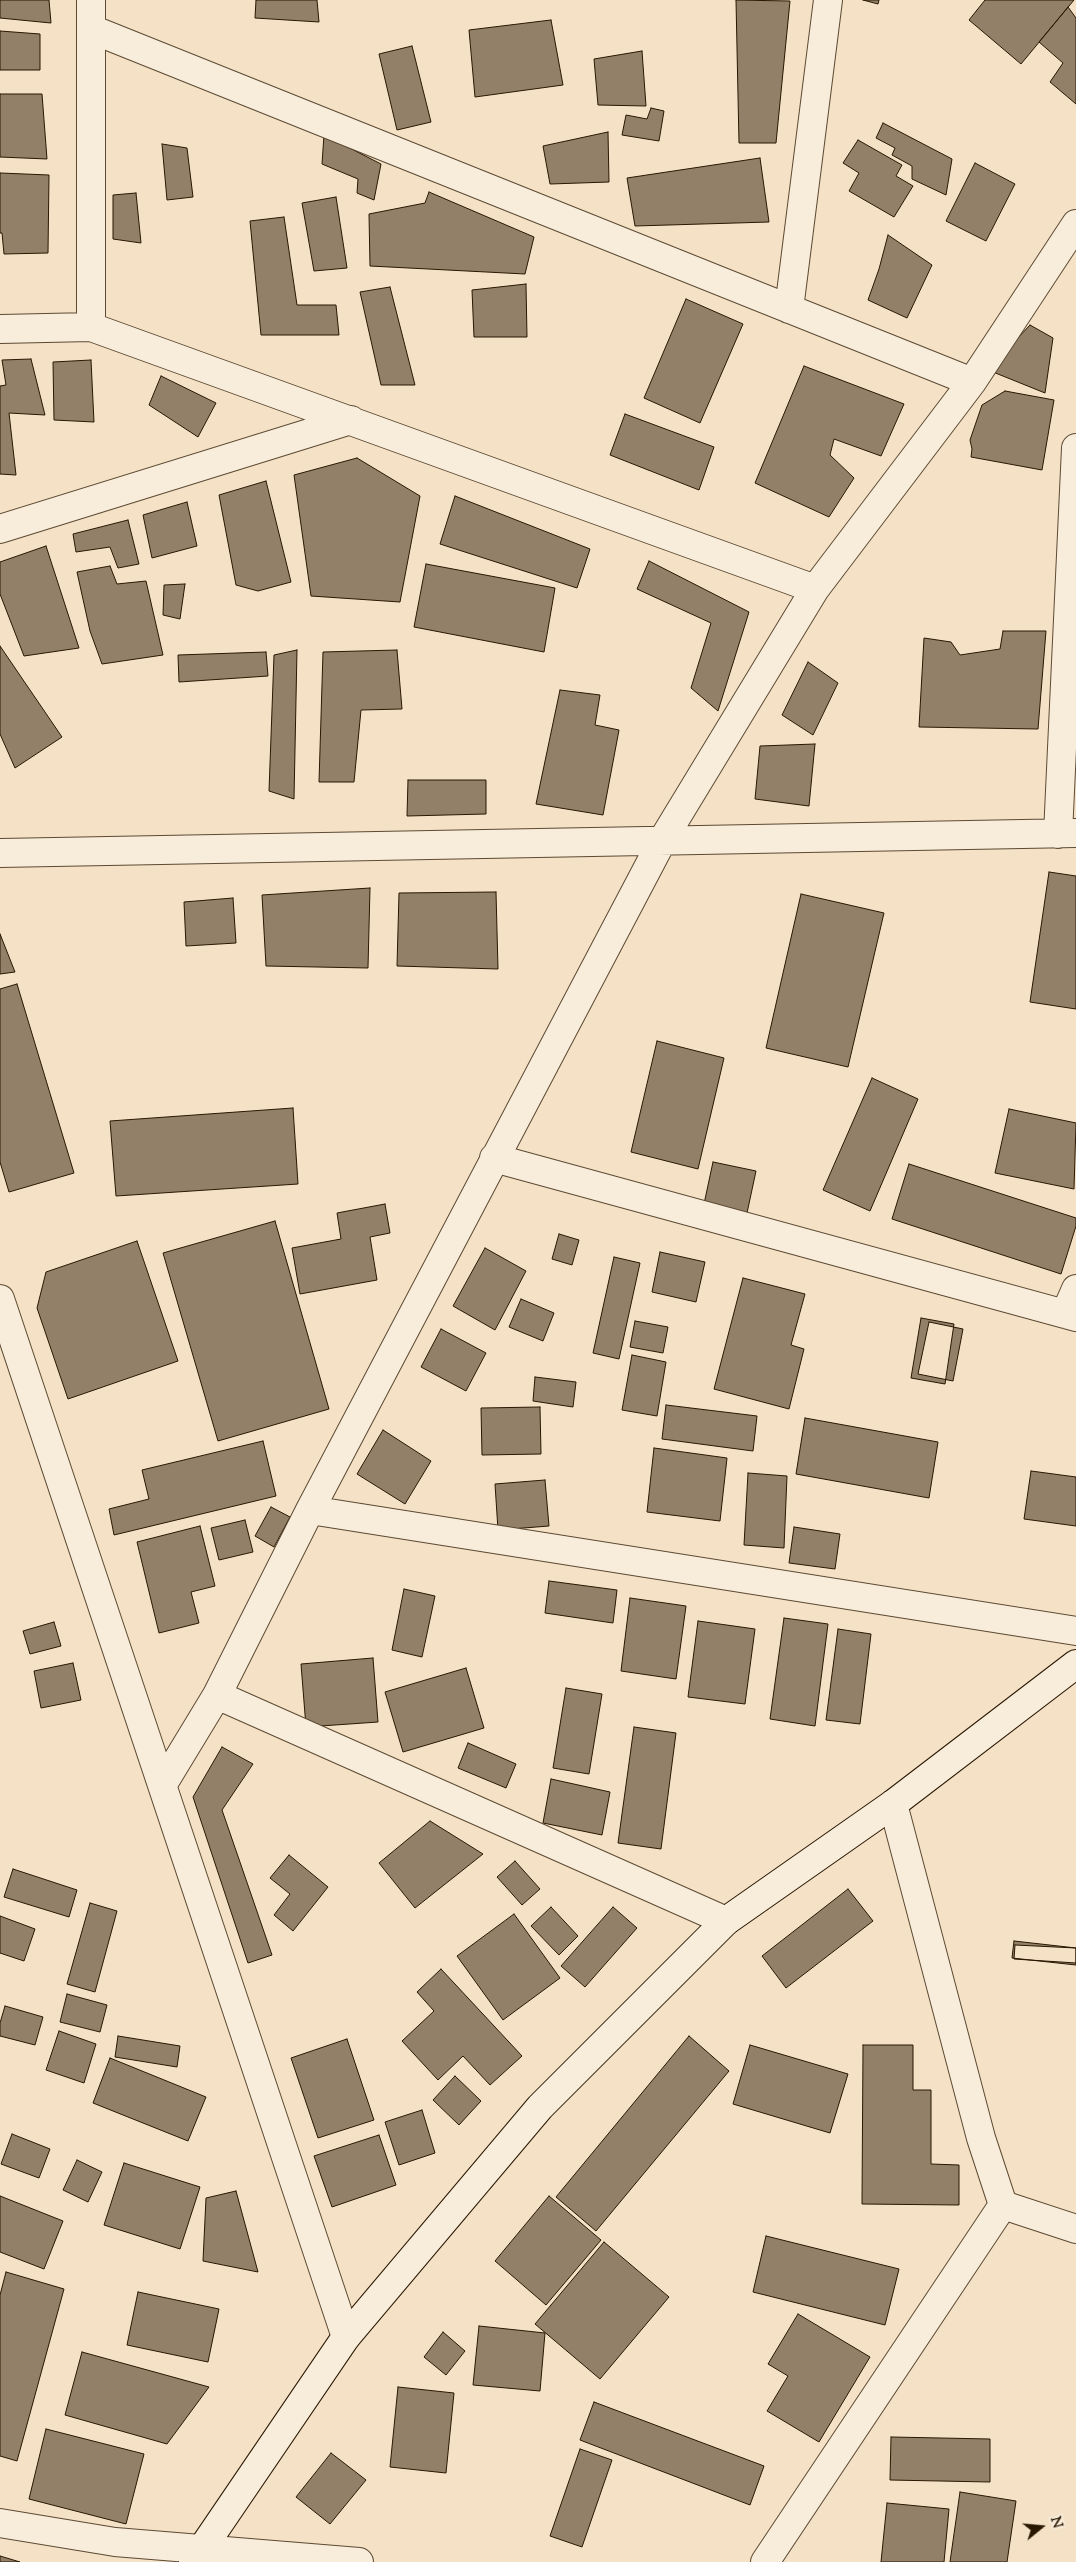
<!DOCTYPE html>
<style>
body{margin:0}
#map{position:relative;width:1076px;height:2562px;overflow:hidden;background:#f4e1c6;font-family:"Sorts Mill Goudy",serif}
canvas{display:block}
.north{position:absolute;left:1016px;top:2502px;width:50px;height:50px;-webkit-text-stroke:4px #f8ecda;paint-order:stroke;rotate:73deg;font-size:14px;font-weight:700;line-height:20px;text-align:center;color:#291702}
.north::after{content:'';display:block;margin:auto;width:18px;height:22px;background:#291702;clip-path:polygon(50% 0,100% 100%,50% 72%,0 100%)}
</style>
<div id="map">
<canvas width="1076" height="2562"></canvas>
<div class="north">N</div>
</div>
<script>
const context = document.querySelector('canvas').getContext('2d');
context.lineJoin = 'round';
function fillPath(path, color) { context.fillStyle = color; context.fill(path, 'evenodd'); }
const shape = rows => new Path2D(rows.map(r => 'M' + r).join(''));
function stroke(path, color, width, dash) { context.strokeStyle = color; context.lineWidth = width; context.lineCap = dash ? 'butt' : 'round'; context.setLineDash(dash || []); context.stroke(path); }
const building = shape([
 [0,0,49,0,51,23,0,18,0,0],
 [256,0,317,0,319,22,255,18,256,0],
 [736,0,790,1,776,143,739,143,736,0],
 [863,0,879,0,878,4,863,0],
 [985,0,1074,0,1021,64,969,20,985,0],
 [1068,7,1076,18,1076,104,1050,82,1063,63,1039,42,1068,7],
 [551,20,563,85,475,97,469,30,551,20],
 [0,31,40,34,40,70,0,70,0,31],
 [412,46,431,122,397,130,379,54,412,46],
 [642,51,646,106,598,105,594,59,642,51],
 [0,94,42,94,47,159,0,157,0,94],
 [651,108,664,111,659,141,622,135,626,115,647,119,651,108],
 [883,123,952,159,946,195,912,179,912,166,892,155,895,148,876,138,883,123],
 [608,132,609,182,550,184,543,146,608,132],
 [324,135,381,164,374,200,357,193,358,179,322,164,324,135],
 [858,140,902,165,896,176,913,186,894,217,849,191,859,173,843,163,858,140],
 [162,144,187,148,193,197,167,200,162,144],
 [760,158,769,222,635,226,627,178,760,158],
 [975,163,1015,184,986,241,946,221,975,163],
 [0,173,49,175,48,253,4,254,2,233,0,233,0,173],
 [429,192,534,237,525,274,370,266,369,214,425,203,429,192],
 [136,193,141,243,113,239,113,195,136,193],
 [336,197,347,268,314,271,302,203,336,197],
 [284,217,297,305,336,305,339,335,261,335,250,221,284,217],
 [888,235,932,265,907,318,868,300,879,269,888,235],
 [526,284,527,337,474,337,472,290,526,284],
 [390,287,415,385,381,385,360,292,390,287],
 [686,299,743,324,700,423,644,398,686,299],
 [1030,325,1053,338,1045,393,988,370,1030,325],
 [31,359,45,415,9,413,16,475,0,474,0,386,6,385,2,360,31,359],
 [91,360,94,422,54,420,53,362,91,360],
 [804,366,904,404,881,456,834,439,830,455,854,478,829,517,755,483,804,366],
 [161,376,216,403,198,437,149,405,161,376],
 [1005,391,1054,400,1042,470,971,457,972,449,970,440,982,405,1005,391],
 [625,414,714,447,699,490,610,455,625,414],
 [357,458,420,496,400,602,311,596,294,475,357,458],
 [266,481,291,582,258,591,236,585,219,495,266,481],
 [455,496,590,549,577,588,440,544,455,496],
 [187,502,197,546,152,558,143,515,187,502],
 [128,520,139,564,118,568,110,547,76,552,73,534,128,520],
 [46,546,79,648,24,656,0,594,0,562,46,546],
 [649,561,749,612,718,711,691,688,711,623,637,589,649,561],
 [426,564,555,588,544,652,414,627,426,564],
 [110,566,117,584,146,581,163,655,102,664,90,631,77,572,110,566],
 [185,584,180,619,163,615,164,585,185,584],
 [1003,631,1046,631,1038,729,919,727,924,638,951,642,960,655,1000,649,1003,631],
 [0,646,62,737,15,768,0,734,0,646],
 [297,650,294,799,269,791,274,655,297,650],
 [397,650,402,709,361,710,354,782,319,782,323,652,397,650],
 [266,652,268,676,179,682,178,655,266,652],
 [808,662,838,683,813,735,782,715,808,662],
 [560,690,600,695,595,725,619,730,603,815,536,804,560,690],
 [815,744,809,806,755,799,760,746,815,744],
 [408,780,486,780,486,814,407,816,408,780],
 [1049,872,1076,876,1076,1009,1030,1002,1049,872],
 [370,888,368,968,266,966,262,895,370,888],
 [496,892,498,969,397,966,399,893,496,892],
 [801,894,884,913,848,1067,766,1048,801,894],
 [233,898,236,943,186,946,184,902,233,898],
 [0,934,15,972,0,974,0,934],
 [17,984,74,1173,9,1192,0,1162,0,989,17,984],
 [657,1041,724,1058,698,1169,631,1152,657,1041],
 [872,1078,918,1099,870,1211,823,1190,872,1078],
 [293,1108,298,1184,116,1196,110,1121,293,1108],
 [1009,1109,1076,1123,1074,1189,995,1173,1009,1109],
 [713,1162,756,1171,747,1213,704,1204,713,1162],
 [909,1164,1076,1218,1076,1226,1061,1274,892,1219,909,1164],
 [385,1204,390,1233,370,1237,377,1280,300,1294,292,1248,341,1239,337,1213,385,1204],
 [275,1221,329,1409,218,1441,163,1253,275,1221],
 [559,1234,579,1240,572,1265,552,1259,559,1234],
 [137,1241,178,1361,68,1399,37,1308,46,1272,137,1241],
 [485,1248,526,1271,495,1330,453,1306,485,1248],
 [660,1252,705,1262,696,1302,652,1292,660,1252],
 [614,1257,640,1263,619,1359,593,1353,614,1257],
 [743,1278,805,1294,791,1345,804,1349,789,1409,714,1389,743,1278],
 [521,1299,554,1313,543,1341,509,1327,521,1299],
 [921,1318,954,1324,945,1384,911,1378,921,1318],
 [635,1321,668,1327,663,1353,630,1347,635,1321],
 [929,1322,963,1329,953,1381,918,1374,929,1322],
 [441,1329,486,1353,466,1391,421,1367,441,1329],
 [632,1355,666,1362,657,1416,622,1410,632,1355],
 [535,1377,576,1382,573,1407,533,1401,535,1377],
 [666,1405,757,1416,753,1451,662,1439,666,1405],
 [540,1407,541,1454,482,1455,481,1408,540,1407],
 [805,1418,938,1442,929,1498,796,1474,805,1418],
 [383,1430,431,1461,405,1504,357,1474,383,1430],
 [263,1441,276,1496,114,1535,109,1509,149,1499,142,1470,263,1441],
 [654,1448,727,1458,720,1521,647,1512,654,1448],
 [1031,1471,1076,1477,1076,1526,1024,1519,1031,1471],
 [748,1473,787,1476,784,1548,744,1545,748,1473],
 [545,1480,549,1526,498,1530,495,1484,545,1480],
 [271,1507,290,1517,274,1547,255,1536,271,1507],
 [245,1520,253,1552,219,1560,211,1528,245,1520],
 [200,1526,215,1586,191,1592,199,1623,159,1633,137,1542,200,1526],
 [794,1527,840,1534,835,1569,789,1563,794,1527],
 [549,1581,617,1590,613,1623,545,1613,549,1581],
 [404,1589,435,1596,422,1657,392,1650,404,1589],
 [630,1598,686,1606,676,1679,621,1671,630,1598],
 [784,1618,828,1624,815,1726,770,1719,784,1618],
 [698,1621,755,1629,745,1704,688,1697,698,1621],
 [54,1622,61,1646,30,1654,23,1631,54,1622],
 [838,1629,871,1634,860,1724,826,1720,838,1629],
 [373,1658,378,1722,306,1727,301,1664,373,1658],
 [73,1663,81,1700,41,1708,34,1671,73,1663],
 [466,1668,484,1728,403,1752,385,1692,466,1668],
 [566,1688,602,1694,589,1774,553,1768,566,1688],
 [634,1727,676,1733,661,1849,618,1843,634,1727],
 [468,1743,516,1764,506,1788,458,1768,468,1743],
 [222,1747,253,1764,222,1810,272,1955,248,1963,193,1797,222,1747],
 [551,1779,610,1792,602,1835,543,1823,551,1779],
 [430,1821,483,1854,415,1908,379,1863,430,1821],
 [289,1855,328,1887,293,1931,274,1915,290,1894,270,1878,289,1855],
 [515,1861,540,1889,522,1905,497,1877,515,1861],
 [13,1869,77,1890,69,1917,4,1897,13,1869],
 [848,1889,873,1921,786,1988,762,1956,848,1889],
 [90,1903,117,1911,95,1992,67,1984,90,1903],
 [551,1907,578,1936,559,1955,531,1926,551,1907],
 [613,1907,637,1928,585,1987,561,1966,613,1907],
 [514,1914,560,1978,503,2020,457,1956,514,1914],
 [0,1916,35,1929,24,1961,0,1953,0,1916],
 [1014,1941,1076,1948,1076,1965,1012,1958,1014,1941],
 [1015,1945,1076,1948,1076,1963,1014,1959,1015,1945],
 [441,1969,522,2056,490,2085,463,2056,438,2080,402,2041,434,2011,417,1992,441,1969],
 [67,1994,107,2005,100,2032,60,2022,67,1994],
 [5,2006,43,2017,35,2045,0,2036,0,2023,5,2006],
 [59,2031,96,2044,84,2083,46,2070,59,2031],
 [118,2036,180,2046,177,2067,115,2057,118,2036],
 [689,2036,729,2071,596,2231,556,2197,689,2036],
 [347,2039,374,2120,318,2138,291,2058,347,2039],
 [750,2045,848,2074,830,2133,733,2104,750,2045],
 [863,2045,913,2045,913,2090,931,2090,931,2164,959,2165,959,2205,862,2204,863,2045],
 [110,2058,206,2097,188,2141,93,2103,110,2058],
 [455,2076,481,2101,459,2125,433,2100,455,2076],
 [422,2110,435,2153,399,2165,385,2122,422,2110],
 [12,2134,50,2149,39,2178,1,2164,12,2134],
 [379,2135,396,2185,332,2207,314,2156,379,2135],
 [77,2160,102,2172,88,2202,63,2190,77,2160],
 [124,2163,200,2187,180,2249,104,2225,124,2163],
 [236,2191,258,2272,203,2261,206,2198,236,2191],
 [0,2196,63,2221,44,2269,0,2252,0,2196],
 [549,2196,601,2240,546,2305,495,2261,549,2196],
 [766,2236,899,2269,885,2325,753,2292,766,2236],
 [604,2242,669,2297,600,2379,535,2324,604,2242],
 [6,2272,64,2289,17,2461,0,2456,0,2295,6,2272],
 [138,2292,219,2309,208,2362,127,2345,138,2292],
 [798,2314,870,2357,819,2442,767,2411,788,2376,768,2364,798,2314],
 [479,2326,545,2333,540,2391,473,2385,479,2326],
 [443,2332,465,2351,446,2375,424,2357,443,2332],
 [82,2352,209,2387,167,2444,65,2415,82,2352],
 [398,2387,454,2393,446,2473,390,2467,398,2387],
 [594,2402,764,2466,750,2505,580,2440,594,2402],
 [46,2429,144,2454,126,2524,29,2499,46,2429],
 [891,2437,990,2439,990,2482,890,2480,891,2437],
 [580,2449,612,2460,582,2547,550,2536,580,2449],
 [331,2453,366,2480,330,2524,296,2497,331,2453],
 [960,2492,1016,2501,1007,2562,950,2562,960,2492],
 [887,2503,949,2509,944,2562,881,2562,887,2503],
 [0,2556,20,2562,0,2562,0,2556]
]);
fillPath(building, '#938068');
stroke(building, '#291702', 1);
const street = shape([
 [91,0,91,327],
 [91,29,972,382],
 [789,309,828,0],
 [0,329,91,327,815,589],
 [0,529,351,420],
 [1058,834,1076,448],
 [0,853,1076,833],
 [494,1158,1076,1317],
 [0,1299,346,2337],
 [1065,1314,1076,1289],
 [310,1510,1076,1631],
 [217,1695,726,1921],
 [163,1784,217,1695,310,1510,662,841,815,589,972,382,1076,224],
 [893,1804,981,2138,1003,2205],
 [1003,2205,1076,2229],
 [0,2523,115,2542,359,2562],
 [765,2562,1003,2205]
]);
const secondary = shape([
 [193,2562,346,2337,540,2107,726,1921,893,1804,1076,1664]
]);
stroke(street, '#5c4a33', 30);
stroke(secondary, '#291702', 30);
stroke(street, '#f8ecda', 28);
stroke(secondary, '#f8ecda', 28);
</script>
